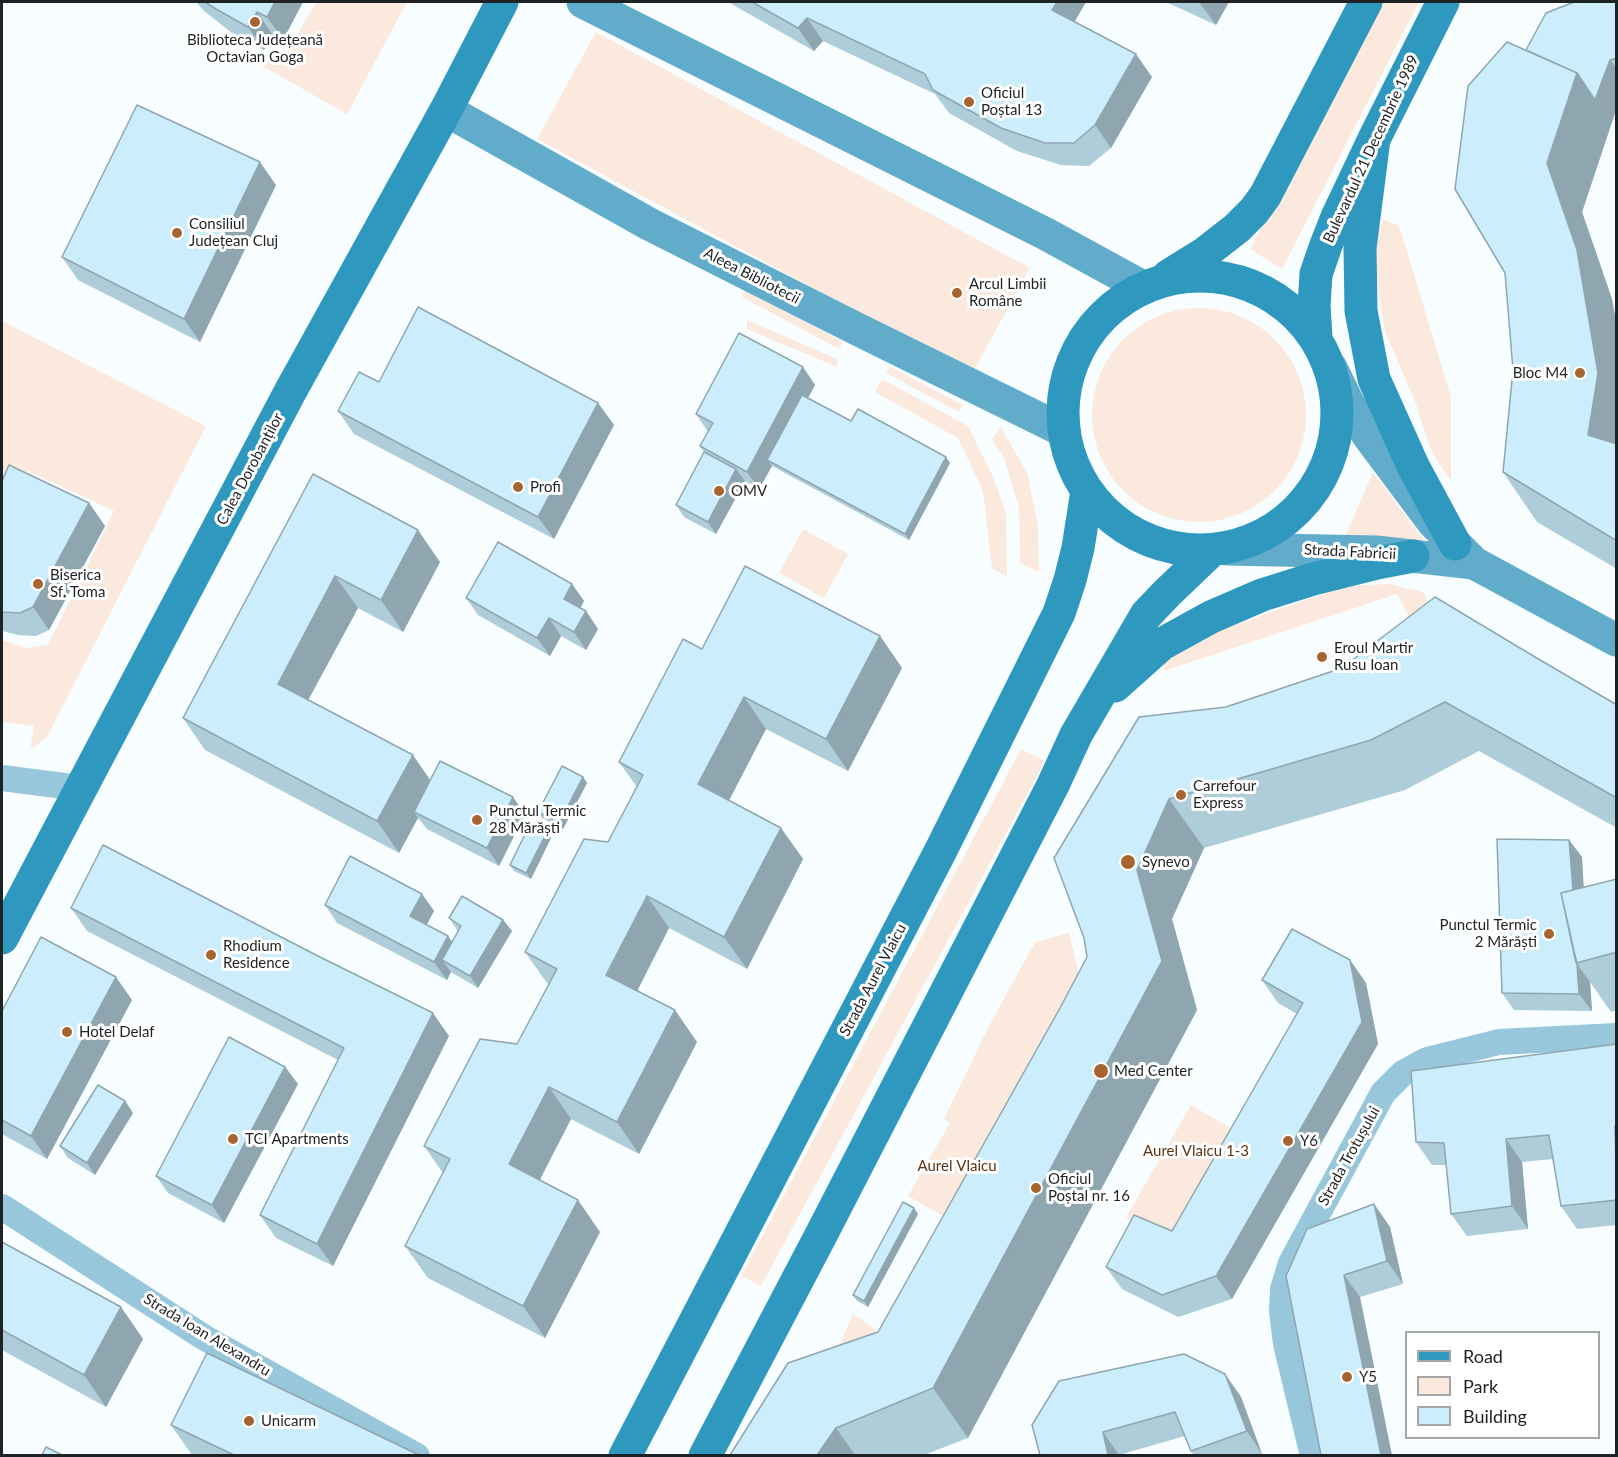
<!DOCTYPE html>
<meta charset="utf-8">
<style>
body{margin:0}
#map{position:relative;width:1618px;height:1457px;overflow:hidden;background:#f8fdff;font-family:Lato,sans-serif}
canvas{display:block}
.frame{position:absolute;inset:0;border:3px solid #1e2224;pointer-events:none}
.legend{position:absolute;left:1405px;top:1331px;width:195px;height:108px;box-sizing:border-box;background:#fff;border:2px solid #a5a7a7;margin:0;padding:8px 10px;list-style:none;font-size:18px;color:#1e2224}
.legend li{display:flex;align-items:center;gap:12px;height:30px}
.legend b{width:30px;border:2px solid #a5a7a7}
</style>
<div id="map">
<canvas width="1618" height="1457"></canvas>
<div class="frame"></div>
<ul class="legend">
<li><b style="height:8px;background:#2f98be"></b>Road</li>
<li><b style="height:16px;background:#fbe9dd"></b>Park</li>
<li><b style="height:16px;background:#ccedfc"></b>Building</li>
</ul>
</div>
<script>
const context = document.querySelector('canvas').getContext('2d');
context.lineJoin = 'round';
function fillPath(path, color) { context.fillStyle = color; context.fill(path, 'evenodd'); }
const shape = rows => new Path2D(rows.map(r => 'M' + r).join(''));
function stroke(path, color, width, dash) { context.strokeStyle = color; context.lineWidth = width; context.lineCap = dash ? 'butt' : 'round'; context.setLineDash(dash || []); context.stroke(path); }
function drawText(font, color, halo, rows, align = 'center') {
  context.font = font + ' Lato,sans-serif'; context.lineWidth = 6; context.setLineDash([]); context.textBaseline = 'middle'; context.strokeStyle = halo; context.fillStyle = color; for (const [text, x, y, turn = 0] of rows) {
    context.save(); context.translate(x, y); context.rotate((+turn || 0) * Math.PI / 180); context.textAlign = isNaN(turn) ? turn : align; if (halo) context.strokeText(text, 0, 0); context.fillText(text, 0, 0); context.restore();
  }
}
fillPath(shape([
 [316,2,407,2,347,114,262,66,270,49,285,57],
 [1377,2,1419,2,1282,269,1250,249],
 [596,32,1030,268,972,374,537,139],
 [1383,220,1399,225,1451,397,1451,480,1445,473,1430,448,1416,404,1385,331,1371,249],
 [745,289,843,342,839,349,742,297],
 '1092 415a107 107 0 1 1 214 0a107 107 0 1 1-214 0Z',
 [747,320,837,359,837,367,747,329],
 [2,321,206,426,47,737,30,750,34,726,2,722,2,640,27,648,48,645,114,511,28,471,2,526],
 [890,367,963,405,959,412,886,373],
 [882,379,968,426,993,477,1006,513,1007,577,992,568,983,491,958,438,875,392],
 [1001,427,1028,475,1038,526,1039,572,1020,563,1019,508,1004,458,992,439],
 [1373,472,1426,543,1346,535],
 [803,529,848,554,824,598,779,573],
 [1388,584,1423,592,1432,611,1409,617,1397,594,1164,671,1164,662,1183,650,1218,631,1345,586],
 [1021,749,1045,761,761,1286,741,1276],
 [1069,933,1083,990,955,1223,908,1196,950,1123,944,1119,988,1028,1035,942],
 [1191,1105,1239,1133,1173,1241,1126,1217],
 [853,1314,877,1331,876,1341,837,1351]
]), '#fbe9dd');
stroke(shape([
 [2,778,80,788],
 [2,1207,205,1338,417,1456],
 [1313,1456,1286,1344,1282,1311,1283,1289,1291,1263,1383,1093,1403,1073,1427,1060,1499,1042,1616,1036]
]), '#98c7dc', 26);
stroke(shape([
 [583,2,1046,234,1143,287],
 [446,110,649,224,855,328,1064,431],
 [1331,368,1348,403,1368,435,1433,522,1474,563,1616,640],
 [1226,549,1376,552,1474,563]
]), '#62accb', 33);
stroke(shape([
 [1374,139,1360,248,1361,311,1374,379,1413,466,1455,544],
 '1063 413a137 137 0 1 1 274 0a137 137 0 1 1-274 0Z',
 [1168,276,1205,253,1237,228,1254,211,1265,196,1366,2],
 [1316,337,1314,305,1316,274,1326,245,1337,217,1374,139,1443,2],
 [1115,686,1162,644,1211,617,1262,595,1313,579,1377,563,1413,556],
 [2,938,290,392,446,110,502,2],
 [625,1456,940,852,1059,613,1070,580,1078,548,1087,491],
 [705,1456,821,1235,1053,785,1076,735,1146,615,1167,593,1211,551]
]), '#2f98be', 33);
fillPath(shape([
 [196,2,303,2,283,40,273,35,264,50,231,32,204,11],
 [728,2,1086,2,1074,22,1152,77,1111,148,1089,166,1061,165,1017,151,949,113,935,94,823,41,814,51],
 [1166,2,1229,2,1216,25],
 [1617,2,1617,107,1582,212,1612,299,1617,327,1617,569,1537,522,1503,472,1513,370,1526,50],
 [276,185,200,342,78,280,62,257],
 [803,367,815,385,808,398,851,421,950,463,909,540,772,466,759,489,745,481,716,534,684,517,676,505,704,452,700,446,708,432,696,414],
 [379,382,598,403,614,425,554,539,354,434,338,411],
 [313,474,440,562,403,632,358,608,308,700,430,780,525,814,499,866,427,829,418,818,399,853,205,750,183,718],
 [2,481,89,503,105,526,49,630,36,636,18,635,2,631],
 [572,584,584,601,580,608,586,611,598,629,586,650,561,636,550,656,478,615,466,598],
 [880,636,902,668,848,771,766,729,729,800,781,828,803,859,747,969,669,928,637,991,697,1042,639,1154,571,1119,540,1180,600,1232,545,1338,428,1278,405,1246,443,1173,424,1146,517,1044,549,984,547,983,525,952,608,842,637,787,619,762,702,649],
 [1535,657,1617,705,1617,828,1479,751,1405,790,1204,848,1172,919,1197,1010,968,1438,924,1455,730,1455,878,1332,1060,1008,1087,957,1084,938,1226,707],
 [583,777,587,783,563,829,542,818,538,812],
 [551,838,531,879,514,871,510,865],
 [1569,840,1582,857,1583,887,1617,879,1617,1010,1611,1012,1590,982,1592,1011,1514,1010,1502,993],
 [422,894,434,911,426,925,448,936,452,942,458,931,449,918,503,920,512,931,478,988,451,972,447,980,337,923,325,905],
 [71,908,449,1036,333,1266,276,1238,260,1215,338,1060,87,931],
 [1350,960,1366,983,1378,1044,1232,1299,1178,1317,1122,1289,1106,1267,1172,1231,1297,1014,1278,1003,1262,980],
 [132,1000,47,1159,2,1134,2,1011],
 [1617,1044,1617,1225,1577,1229,1561,1206,1553,1159,1522,1162,1528,1229,1467,1236,1451,1214,1446,1165,1432,1165,1416,1142],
 [285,1067,298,1084,224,1223,168,1193,156,1176],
 [125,1101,133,1113,95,1175,68,1158,60,1146],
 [1374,1204,1390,1227,1403,1284,1360,1297,1286,1276],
 [918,1214,868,1307,857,1301,853,1295],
 [2,1242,121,1307,143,1339,106,1407,2,1350],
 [1225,1374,1241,1397,1262,1454,1258,1455,1194,1455,1191,1451,1185,1436,1119,1455,1040,1455],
 [171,1425,419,1455,192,1455]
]), '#afccd9');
fillPath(shape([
 [275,2,303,2,283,40,267,17],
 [1057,2,1086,2,1068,33,1052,10],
 [1199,2,1229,2,1216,25],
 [257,12,273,35,264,50,248,27],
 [807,18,823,41,814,51,798,28],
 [1136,54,1152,77,1111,148,1095,125],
 [1610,60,1617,69,1617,107,1582,212,1612,299,1617,327,1617,475,1588,435,1547,163,1577,73],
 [260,162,276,185,200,342,184,319],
 [803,367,815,385,773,463,767,460,772,466,759,489,747,472],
 [598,403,614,425,554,539,538,517],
 [946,457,950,463,909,540,905,534],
 [736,469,745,481,716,534,708,522],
 [89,503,105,526,49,630,33,607],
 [418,530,440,562,403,632,381,600],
 [335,576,358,608,300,715,278,684],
 [572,584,584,601,576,616,564,599],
 [586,611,598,629,586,650,574,632],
 [549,618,561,636,550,656,537,638],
 [880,636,902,668,848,771,826,739],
 [744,697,766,729,721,816,698,784],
 [413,755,435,787,414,812,418,818,399,853,377,821],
 [583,777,587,783,563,829,559,823],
 [513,797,525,814,499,866,487,848],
 [1169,799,1204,848,1172,919,1197,1010,968,1438,933,1388,1137,870],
 [781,828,803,859,747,969,724,937],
 [547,832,551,838,531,879,526,873],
 [1569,840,1582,857,1588,960,1577,963],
 [422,894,434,911,422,934,410,916],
 [647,896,669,928,629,1007,606,975],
 [503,920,512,931,478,988,470,976],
 [448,936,460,954,442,960,451,972,447,980,434,962],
 [1350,960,1366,983,1378,1044,1232,1299,1216,1276],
 [1577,964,1590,982,1592,1011,1579,994],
 [116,977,132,1000,47,1159,31,1136],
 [675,1010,697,1042,639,1154,617,1122],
 [433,1013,449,1036,333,1266,317,1244],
 [285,1067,298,1084,224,1223,212,1205],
 [549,1087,571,1119,531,1196,509,1164],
 [125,1101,133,1113,95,1175,87,1163],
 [1506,1139,1522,1162,1528,1229,1512,1206],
 [578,1200,600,1232,545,1338,523,1306],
 [1374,1204,1390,1227,1403,1284,1387,1261],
 [914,1208,918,1214,868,1307,864,1301],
 [1344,1275,1360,1297,1392,1455,1381,1455],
 [121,1307,143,1339,106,1407,84,1375],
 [1225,1374,1241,1397,1262,1454,1247,1431],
 [836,1428,855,1455,817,1455],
 [1103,1432,1119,1455,1108,1455]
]), '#8fa6b0');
const building = shape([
 [205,2,275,2,267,17,257,12,248,27,216,9,205,2],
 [752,2,1057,2,1052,10,1136,54,1095,125,1074,143,1045,143,1001,128,933,90,925,74,807,18,798,28,752,2],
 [1574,2,1617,2,1617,58,1610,60,1595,100,1577,73,1526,50,1546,13,1574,2],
 [1507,42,1577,73,1547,163,1577,250,1598,373,1588,435,1617,444,1617,541,1503,472,1513,370,1505,273,1455,189,1468,86,1507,42],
 [137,105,260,162,184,319,62,257,137,105],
 [418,307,598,403,538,517,338,411,359,372,379,382,418,307],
 [739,333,803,367,747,472,700,446,713,423,696,414,739,333],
 [802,395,851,421,858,409,946,457,905,534,767,460,802,395],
 [704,452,736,469,708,522,676,505,704,452],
 [9,465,89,503,33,607,20,613,2,612,2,481,9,465],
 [313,474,418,530,381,600,335,576,278,684,413,755,377,821,183,718,313,474],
 [498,542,572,584,564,599,586,611,574,632,549,618,537,638,466,598,498,542],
 [745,566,880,636,826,739,744,697,698,784,781,828,724,937,647,896,606,975,675,1010,617,1122,549,1087,509,1164,578,1200,523,1306,405,1246,450,1159,424,1146,480,1039,517,1044,557,969,525,952,584,839,608,842,643,775,619,762,683,639,702,649,745,566],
 [1435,597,1535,657,1617,705,1617,798,1445,702,1371,740,1169,799,1137,870,1162,961,933,1388,836,1428,817,1455,730,1455,788,1363,878,1332,1060,1008,1087,957,1084,938,1054,858,1139,717,1226,707,1342,668,1435,597],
 [440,761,513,797,487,848,414,812,440,761],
 [562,766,583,777,559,823,538,812,562,766],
 [530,824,547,832,526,873,510,865,530,824],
 [1497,839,1569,840,1573,890,1561,893,1577,964,1579,994,1502,993,1497,839],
 [103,845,318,956,433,1013,317,1244,260,1215,344,1048,71,908,103,845],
 [350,856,422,894,410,916,448,936,434,962,325,905,350,856],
 [1617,879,1617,952,1576,963,1561,893,1617,879],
 [462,896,503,920,470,976,442,960,461,926,449,918,462,896],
 [1292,929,1350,960,1362,1022,1216,1276,1162,1295,1106,1267,1134,1215,1172,1231,1303,1003,1262,980,1292,929],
 [41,937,116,977,31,1136,2,1120,2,1011,41,937],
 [229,1037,285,1067,212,1205,156,1176,229,1037],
 [1617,1044,1617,1125,1615,1126,1617,1200,1561,1206,1549,1135,1506,1139,1512,1206,1451,1214,1444,1143,1416,1142,1411,1071,1617,1044],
 [98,1085,125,1101,87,1163,60,1146,98,1085],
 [903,1202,914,1208,864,1301,853,1295,903,1202],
 [1374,1204,1387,1261,1344,1275,1381,1455,1321,1455,1286,1276,1307,1229,1374,1204],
 [2,1242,121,1307,84,1375,2,1330,2,1242],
 [207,1353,419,1455,234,1455,171,1425,207,1353],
 [1184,1354,1225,1374,1247,1431,1191,1451,1175,1412,1103,1432,1108,1455,1040,1455,1032,1425,1059,1381,1184,1354],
 [46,1447,62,1455,42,1455,46,1447]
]);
fillPath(building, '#ccedfc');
stroke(building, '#8fa6b0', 1.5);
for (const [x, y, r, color] of [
 [255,22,6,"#a66431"],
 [969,102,6,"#a66431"],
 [177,233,6,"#a66431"],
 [957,293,6,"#a66431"],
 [1580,373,6,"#a66431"],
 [518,487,6,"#a66431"],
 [719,491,6,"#a66431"],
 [38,584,6,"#a66431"],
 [1322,657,6,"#a66431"],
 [1181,795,6,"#a66431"],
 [477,820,6,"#a66431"],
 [1128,862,8,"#a66431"],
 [1549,934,6,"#a66431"],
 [211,955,6,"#a66431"],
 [67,1032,6,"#a66431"],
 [1101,1071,8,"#a66431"],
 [233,1139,6,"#a66431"],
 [1288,1141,6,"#a66431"],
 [1036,1188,6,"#a66431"],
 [1347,1377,6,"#a66431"],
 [249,1421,6,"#a66431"]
]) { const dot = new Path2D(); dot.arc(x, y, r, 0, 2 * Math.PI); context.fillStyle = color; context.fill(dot); stroke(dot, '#fff', 2); }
drawText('15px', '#1e2224', '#fff', [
 ["Biblioteca Județeană",255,40,"center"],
 ["Octavian Goga",255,57,"center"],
 ["Oficiul",981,93],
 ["Poștal 13",981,110],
 ["Consiliul",189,224],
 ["Județean Cluj",189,241],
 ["Arcul Limbii",969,284],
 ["Române",969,301],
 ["Bloc M4",1568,373,"right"],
 ["Profi",530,487],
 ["OMV",731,491],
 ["Biserica",50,575],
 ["Sf. Toma",50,592],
 ["Eroul Martir",1334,648],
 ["Rusu Ioan",1334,665],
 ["Carrefour",1193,786],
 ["Express",1193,803],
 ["Punctul Termic",489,811],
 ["28 Mărăști",489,828],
 ["Synevo",1142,862],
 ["Punctul Termic",1537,925,"right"],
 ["2 Mărăști",1537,942,"right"],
 ["Rhodium",223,946],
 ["Residence",223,963],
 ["Hotel Delaf",79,1032],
 ["Med Center",1114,1071],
 ["TCI Apartments",245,1139],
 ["Y6",1300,1141],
 ["Oficiul",1048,1179],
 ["Poștal nr. 16",1048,1196],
 ["Y5",1359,1377],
 ["Unicarm",261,1421]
], 'left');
drawText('15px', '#1e2224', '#fff', [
 ["Bulevardul 21 Decembrie 1989",1371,149,-65],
 ["Aleea Bibliotecii",752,276,27],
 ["Calea Dorobanților",250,469,-62],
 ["Strada Fabricii",1350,552,3],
 ["Strada Aurel Vlaicu",873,980,-62],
 ["Strada Trotușului",1349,1156,-61],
 ["Strada Ioan Alexandru",207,1335,31]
]);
drawText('15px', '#5f3411', '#fff', [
 ["Aurel Vlaicu 1-3",1196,1151],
 ["Aurel Vlaicu",957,1166]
]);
</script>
